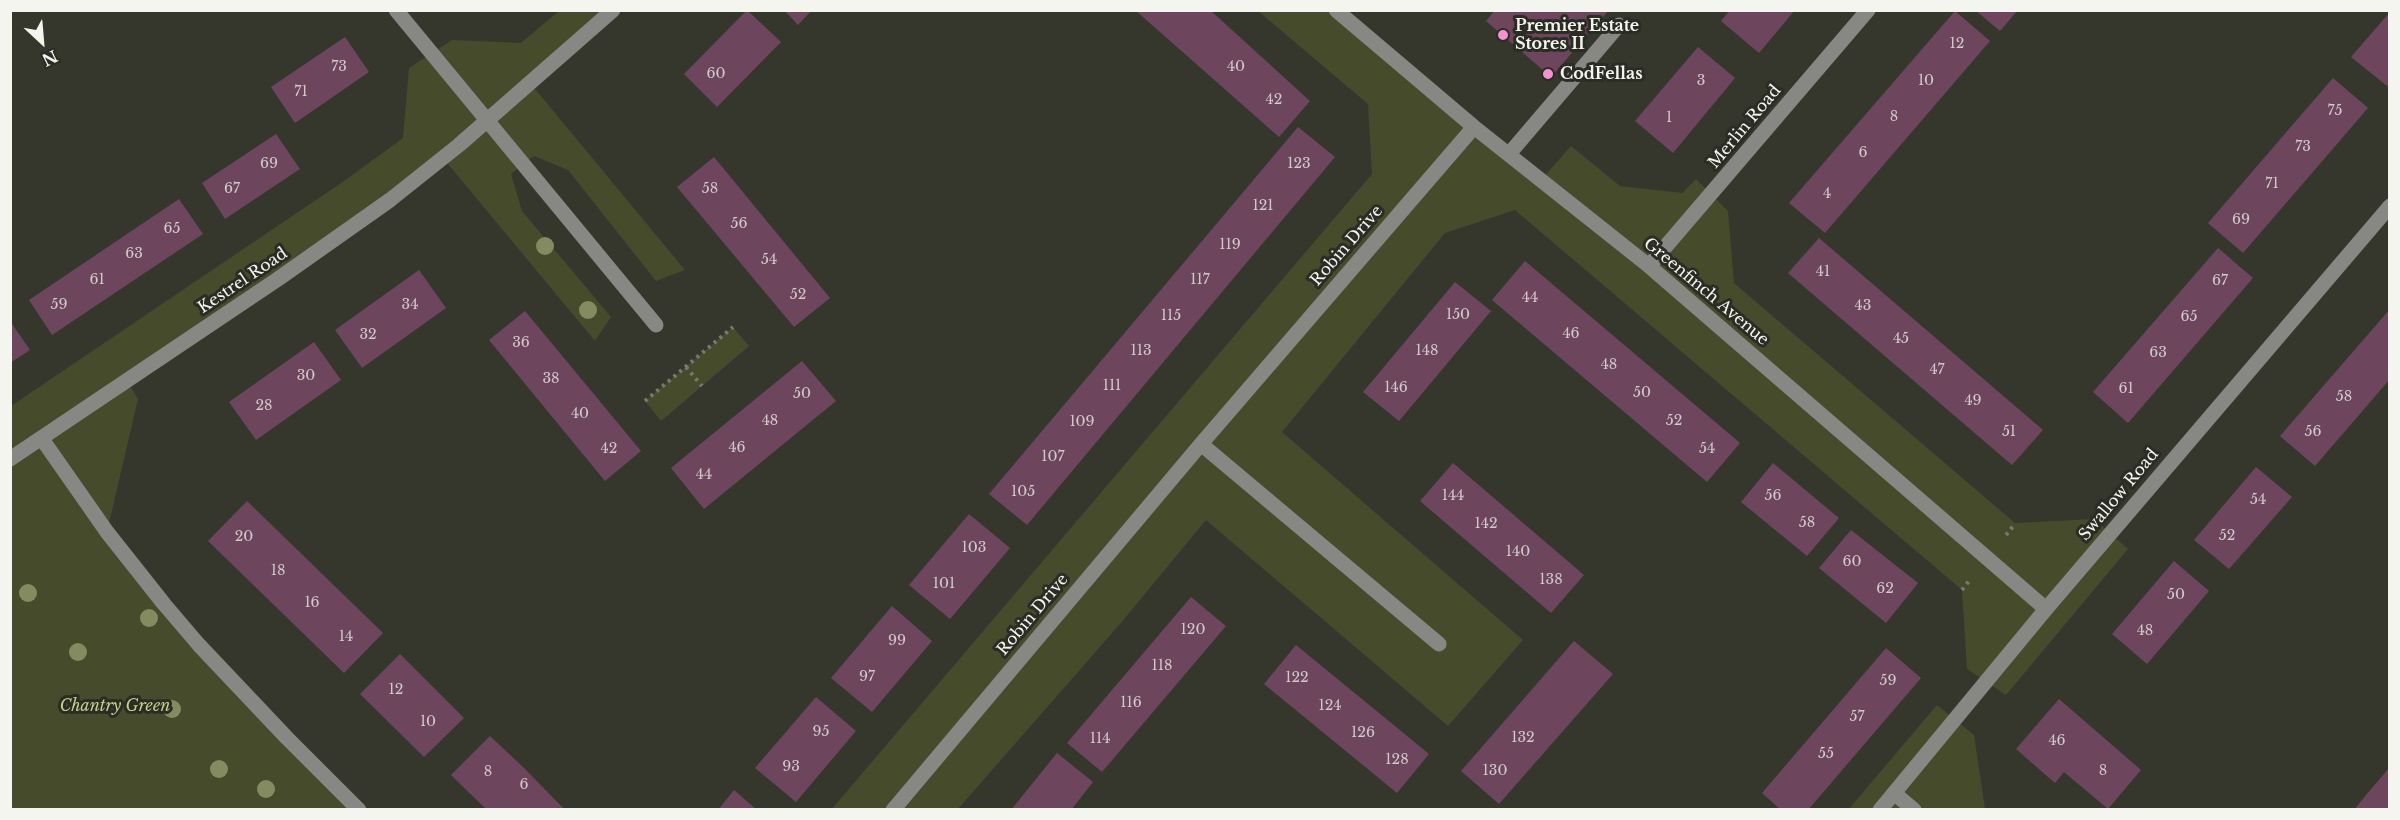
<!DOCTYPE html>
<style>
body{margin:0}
#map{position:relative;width:2400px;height:820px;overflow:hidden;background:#35372d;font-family:"Libre Baskerville",serif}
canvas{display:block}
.frame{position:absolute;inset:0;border:12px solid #f4f5ef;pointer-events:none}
.north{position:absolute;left:12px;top:12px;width:60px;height:60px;-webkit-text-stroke:4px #2b2d24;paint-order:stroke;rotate:154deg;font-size:16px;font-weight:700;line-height:24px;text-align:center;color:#f4f5ef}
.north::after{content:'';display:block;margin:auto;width:21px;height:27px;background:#f4f5ef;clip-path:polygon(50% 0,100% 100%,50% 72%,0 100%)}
</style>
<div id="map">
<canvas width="2400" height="820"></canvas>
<div class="frame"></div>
<div class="north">N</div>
</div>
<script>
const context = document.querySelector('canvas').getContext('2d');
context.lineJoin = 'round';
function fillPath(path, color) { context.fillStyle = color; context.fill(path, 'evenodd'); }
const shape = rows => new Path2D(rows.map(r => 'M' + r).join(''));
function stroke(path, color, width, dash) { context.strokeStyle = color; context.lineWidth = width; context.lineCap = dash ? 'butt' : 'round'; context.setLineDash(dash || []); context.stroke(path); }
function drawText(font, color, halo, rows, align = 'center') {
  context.font = font + ' "Libre Baskerville",serif'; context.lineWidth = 6; context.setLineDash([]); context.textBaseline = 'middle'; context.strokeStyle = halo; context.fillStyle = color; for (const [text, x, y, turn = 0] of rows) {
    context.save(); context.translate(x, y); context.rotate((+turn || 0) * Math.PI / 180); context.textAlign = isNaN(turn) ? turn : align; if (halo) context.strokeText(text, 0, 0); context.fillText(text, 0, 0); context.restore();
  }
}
fillPath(shape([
 [559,11,613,11,531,84,685,270,656,281,568,170,534,156,522,165,511,174,522,211,611,317,595,341,443,158,127,381,138,399,107,532,137,570,359,809,11,810,11,406,347,179,403,138,409,68,452,40,521,43],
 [1258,11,1336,11,1542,179,1571,146,1620,186,1682,193,1696,179,1728,211,1734,283,2015,523,2094,519,2128,549,2006,695,1967,669,1962,590,1515,210,1445,233,1282,432,1523,640,1448,726,1206,520,1120,624,958,809,831,810,1372,174,1368,104],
 [733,327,749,346,661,421,645,401],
 [1937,705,1974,735,1985,809,1848,810]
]), '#464b2c');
fillPath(shape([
 [747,10,781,42,717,107,684,74],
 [784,10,812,10,798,25],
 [1135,10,1210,10,1310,101,1279,137],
 [1495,10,1609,10,1551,77,1486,21],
 [1730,10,1795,10,1759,53,1721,21],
 [1975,10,2018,10,2000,31],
 [1955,11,1990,41,1825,233,1789,203],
 [2390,12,2390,83,2387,86,2351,57],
 [345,37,369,72,295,123,271,87],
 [1698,47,1735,78,1673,153,1635,121],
 [2333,78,2368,108,2243,253,2208,223],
 [1298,127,1335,157,1027,525,989,494],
 [276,134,300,169,225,219,202,183],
 [714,157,830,298,794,327,677,187],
 [179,199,203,234,52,335,29,300],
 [1819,238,2043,430,2012,465,1788,273],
 [2218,248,2253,278,2128,423,2093,392],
 [1525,261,1740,443,1707,482,1492,300],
 [419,270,446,308,362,368,335,330],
 [1455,282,1491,311,1399,421,1363,392],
 [2390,309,2390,379,2315,466,2280,436],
 [525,311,641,451,605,481,489,340],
 [10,321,30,350,10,363],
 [314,342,341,380,256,440,229,402],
 [802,361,836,401,704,509,671,468],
 [1453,463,1584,575,1551,613,1420,501],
 [1773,463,1839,518,1807,556,1741,502],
 [2256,467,2292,497,2229,569,2194,540],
 [247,501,383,633,344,673,208,541],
 [969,514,1010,548,950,619,909,585],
 [1851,530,1918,583,1886,623,1819,568],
 [2174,561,2209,591,2147,664,2112,634],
 [1191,597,1226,626,1102,772,1067,743],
 [892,606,932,641,872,712,831,678],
 [1574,641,1613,674,1499,804,1461,771],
 [1296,645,1429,754,1397,793,1264,684],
 [1886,648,1921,678,1808,810,1781,810,1762,793],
 [400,654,464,718,424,757,360,694],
 [816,697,856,731,796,802,755,768],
 [2059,699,2141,770,2108,809,2064,772,2055,783,2016,749],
 [490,736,524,768,565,810,487,810,451,775],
 [1057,753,1093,782,1071,810,1011,810],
 [2390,767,2390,810,2354,810,2366,795],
 [734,790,757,810,718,810]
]), '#6d465e');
stroke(shape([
 [686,367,702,386],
 [645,401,733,327],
 [2006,535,2015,524],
 [1962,590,1969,581]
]), '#777870', 4, [3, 4.5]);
stroke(shape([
 [396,10,656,325],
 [1336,10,1474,127,1649,266,2046,609],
 [1509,154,1619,25],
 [1649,266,1868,10],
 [42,439,107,532,164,604,199,645,287,738,359,810],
 [1201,444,1439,644],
 [10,459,278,279,390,200,459,145,613,10],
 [1894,793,1914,810],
 [893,810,1201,444,1474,127],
 [1880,810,2046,609,2390,206]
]), '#878883', 15);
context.fillStyle = '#848b60';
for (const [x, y] of [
 [545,246],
 [588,310],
 [28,593],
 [149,618],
 [78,652],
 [172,709],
 [219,769],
 [266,789]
]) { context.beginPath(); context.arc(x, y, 9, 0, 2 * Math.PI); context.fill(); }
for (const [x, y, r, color] of [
 [1503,35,6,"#f690d0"],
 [1548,74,6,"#f690d0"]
]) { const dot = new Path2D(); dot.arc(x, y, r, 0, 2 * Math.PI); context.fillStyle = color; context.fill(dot); stroke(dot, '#2b2d24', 2); }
drawText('14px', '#d2c9cb', null, [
 ["12",1957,44],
 ["73",339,67],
 ["40",1236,67],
 ["60",716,74],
 ["3",1701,81],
 ["10",1926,81],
 ["71",301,92],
 ["42",1274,100],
 ["75",2335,111],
 ["8",1894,117],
 ["1",1669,118],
 ["73",2303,147],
 ["6",1863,153],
 ["69",269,164],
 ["123",1299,164],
 ["71",2272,184],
 ["67",232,189],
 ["58",710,189],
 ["4",1827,194],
 ["121",1263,206],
 ["69",2241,220],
 ["56",739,224],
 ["65",172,229],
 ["119",1230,245],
 ["63",134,254],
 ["54",769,260],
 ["41",1823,272],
 ["61",97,280],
 ["117",1200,280],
 ["67",2220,281],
 ["52",798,295],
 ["44",1530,298],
 ["59",59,305],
 ["34",410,305],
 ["43",1863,306],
 ["150",1458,315],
 ["115",1171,316],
 ["65",2189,317],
 ["46",1571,334],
 ["32",368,335],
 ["45",1901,339],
 ["36",521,343],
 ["113",1141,351],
 ["148",1427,351],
 ["63",2158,353],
 ["48",1609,365],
 ["47",1937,370],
 ["30",306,376],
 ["38",551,379],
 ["111",1112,386],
 ["146",1396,388],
 ["61",2126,389],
 ["50",1642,393],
 ["50",802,394],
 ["58",2344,397],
 ["49",1973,401],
 ["28",264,406],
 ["40",580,414],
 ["48",770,421],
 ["52",1674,421],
 ["109",1082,422],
 ["51",2009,432],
 ["56",2313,432],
 ["46",737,448],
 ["42",609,449],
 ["54",1707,449],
 ["107",1053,457],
 ["44",704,475],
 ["105",1023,492],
 ["144",1453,496],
 ["56",1773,496],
 ["54",2258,500],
 ["58",1807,523],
 ["142",1486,524],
 ["52",2227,536],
 ["20",244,537],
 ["103",974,548],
 ["140",1518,552],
 ["60",1852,562],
 ["18",278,571],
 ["138",1551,580],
 ["101",944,584],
 ["62",1885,589],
 ["50",2176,595],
 ["16",312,603],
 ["120",1193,630],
 ["48",2145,631],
 ["14",346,637],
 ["99",897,641],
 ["118",1162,666],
 ["97",867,677],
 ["122",1297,678],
 ["59",1888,681],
 ["12",396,690],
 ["116",1131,703],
 ["124",1330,706],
 ["57",1857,717],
 ["10",428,722],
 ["95",821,732],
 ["126",1363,733],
 ["132",1523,738],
 ["114",1100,739],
 ["46",2057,741],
 ["55",1826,754],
 ["128",1397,760],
 ["93",791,767],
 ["130",1495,771],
 ["8",2103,771],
 ["8",488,772],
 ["6",524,785]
]);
drawText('bold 16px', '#f4f5ef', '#2b2d24', [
 ["Premier Estate",1515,26],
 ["Stores II",1515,44],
 ["CodFellas",1560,74]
], 'left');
drawText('16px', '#f4f5ef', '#2b2d24', [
 ["Merlin Road",1745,127,-50],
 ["Robin Drive",1347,246,-49],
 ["Kestrel Road",243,281,-34],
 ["Greenfinch Avenue",1706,292,40],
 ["Swallow Road",2119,495,-50],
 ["Robin Drive",1033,615,-50]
]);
drawText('italic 16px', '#c4cf89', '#2b2d24', [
 ["Chantry Green",115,706]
]);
</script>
